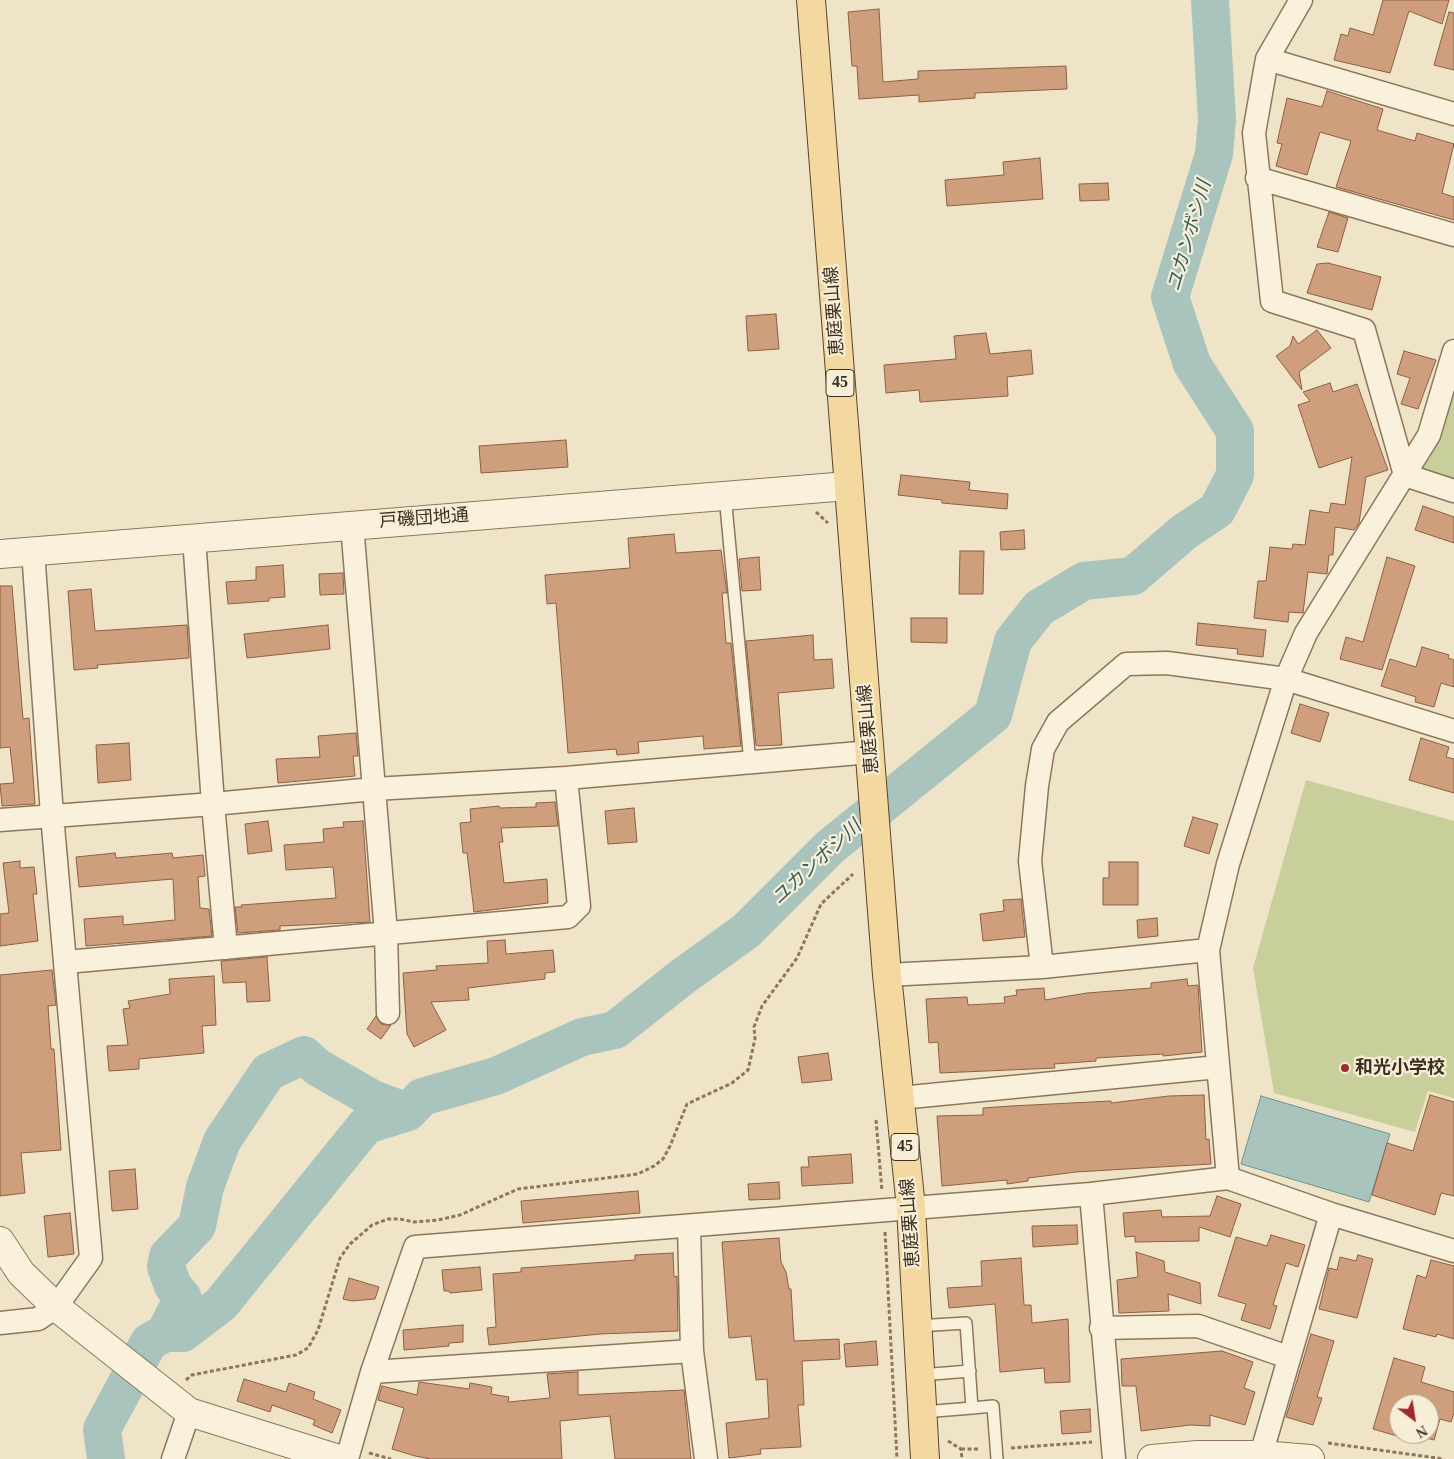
<!DOCTYPE html>
<meta charset="utf-8">
<style>
body{margin:0}
#map{position:relative;width:1454px;height:1459px;overflow:hidden;background:#f0e4c8;font-family:"Times New Roman",serif}
canvas{display:block}
.north{position:absolute;left:1389px;top:1394px;width:50px;height:50px;box-sizing:border-box;background:#f7eed8;border:1px solid #ada18e;border-radius:50%;rotate:149deg;font-size:14px;font-weight:700;line-height:20px;text-align:center;color:#3d2e20}
.north::after{content:'';display:block;margin:auto;width:18px;height:22px;background:#9e2a2b;clip-path:polygon(50% 0,100% 100%,50% 72%,0 100%)}
</style>
<div id="map">
<canvas width="1454" height="1459"></canvas>
<div class="north">N</div>
</div>
<script>
const context = document.querySelector('canvas').getContext('2d');
context.lineJoin = 'round';
function fillPath(path, color) { context.fillStyle = color; context.fill(path, 'evenodd'); }
const shape = rows => new Path2D(rows.map(r => 'M' + r).join(''));
function stroke(path, color, width, dash) { context.strokeStyle = color; context.lineWidth = width; context.lineCap = dash ? 'butt' : 'round'; context.setLineDash(dash || []); context.stroke(path); }
function drawText(font, color, halo, rows, align = 'center') {
  context.font = font + ' "Times New Roman","Noto Sans JP",serif'; context.lineWidth = 4.5; context.setLineDash([]); context.textBaseline = 'middle'; context.strokeStyle = halo; context.fillStyle = color; for (const [text, x, y, turn = 0] of rows) {
    context.save(); context.translate(x, y); context.rotate((+turn || 0) * Math.PI / 180); context.textAlign = isNaN(turn) ? turn : align; if (halo) context.strokeText(text, 0, 0); context.fillText(text, 0, 0); context.restore();
  }
}
fillPath(shape([
 [1454,381,1454,480,1420,470],
 [1306,780,1454,821,1454,1098,1428,1091,1415,1132,1274,1093,1253,968]
]), '#c9cf9b');
const water = shape([
 [1261,1096,1390,1134,1369,1202,1241,1164,1261,1096]
]);
fillPath(water, '#a9c4bc');
stroke(water, '#6f938a', 1);
stroke(shape([
 [165,1333,183,1333,221,1304,366,1125,408,1112],
 [106,1459,102,1429,149,1342,165,1333,183,1298,173,1286,166,1267,168,1256,197,1226,205,1187,222,1141,268,1072,304,1055,317,1067,373,1099,408,1112,422,1097,496,1076,582,1037,615,1030,682,977,746,931,830,847,993,715,1013,641,1039,608,1084,581,1133,576,1184,532,1217,510,1235,475,1235,431,1192,364,1170,297,1214,154,1217,120,1210,0]
]), '#a9c4bc', 38);
const building = shape([
 [1383,0,1449,0,1442,24,1409,11,1390,73,1334,60,1341,34,1348,36,1350,28,1373,35,1383,0],
 [879,9,883,82,918,79,918,71,1066,66,1067,89,975,93,975,98,919,102,919,95,859,99,857,66,852,66,848,12,879,9],
 [1449,12,1454,13,1454,70,1434,65,1449,12],
 [1327,91,1383,109,1377,130,1415,141,1417,133,1454,144,1442,193,1454,197,1454,220,1336,187,1351,141,1320,132,1307,175,1276,166,1282,144,1277,143,1287,98,1322,107,1327,91],
 [1040,158,1043,199,947,206,945,180,1004,175,1003,162,1040,158],
 [1108,183,1109,200,1080,201,1079,184,1108,183],
 [1329,212,1348,218,1338,252,1317,247,1329,212],
 [1328,263,1381,277,1372,310,1307,293,1317,264,1328,263],
 [776,314,779,349,748,351,746,316,776,314],
 [1317,330,1331,348,1299,372,1302,390,1276,356,1290,346,1293,336,1298,344,1317,330],
 [986,333,990,354,1031,350,1033,374,1007,377,1008,396,920,402,919,390,886,393,884,365,956,359,954,336,986,333],
 [1404,351,1436,360,1418,409,1401,404,1410,378,1397,374,1404,351],
 [1330,383,1333,392,1357,384,1388,470,1366,477,1359,523,1354,530,1335,527,1333,555,1329,555,1327,574,1308,572,1303,613,1289,612,1288,622,1254,618,1258,581,1266,581,1270,547,1292,549,1293,544,1305,545,1310,510,1329,513,1331,503,1345,505,1352,457,1319,468,1298,405,1310,401,1303,392,1330,383],
 [566,440,568,467,481,473,479,446,566,440],
 [901,475,970,482,969,490,1008,494,1007,509,942,503,942,500,898,495,901,475],
 [1423,506,1454,517,1454,543,1415,530,1423,506],
 [1024,530,1025,549,1001,550,1000,532,1024,530],
 [674,534,676,553,721,550,727,593,722,593,726,643,731,643,741,746,704,749,703,736,638,742,639,753,617,755,616,749,568,753,556,603,547,604,545,575,630,568,628,538,674,534],
 [960,551,984,551,983,594,959,594,960,551],
 [759,557,761,590,742,591,739,559,759,557],
 [1387,557,1415,566,1382,670,1340,659,1346,637,1363,642,1387,557],
 [283,565,285,597,269,598,269,601,228,604,226,582,256,580,256,567,283,565],
 [343,573,344,594,320,595,319,574,343,573],
 [0,586,12,586,23,719,29,718,35,804,2,806,0,784,14,783,10,747,0,748,0,586],
 [91,589,95,631,187,625,189,658,97,665,98,668,74,670,68,591,91,589],
 [911,618,947,618,947,643,911,642,911,618],
 [1198,623,1266,630,1263,657,1237,654,1238,649,1196,645,1198,623],
 [328,625,330,649,247,658,244,634,328,625],
 [813,635,814,660,832,659,834,688,778,693,782,745,759,746,756,745,746,641,813,635],
 [1422,647,1449,655,1448,658,1454,660,1454,687,1441,683,1434,707,1415,702,1416,697,1381,686,1390,659,1416,667,1422,647],
 [1300,704,1329,713,1320,742,1291,733,1300,704],
 [356,733,358,756,353,756,355,776,278,783,276,759,320,757,318,736,356,733],
 [1421,738,1449,747,1446,757,1454,759,1454,793,1409,780,1421,738],
 [129,743,131,780,98,783,96,745,129,743],
 [555,802,558,826,501,828,503,842,499,842,504,883,547,879,548,903,474,912,467,853,463,853,460,823,471,822,470,809,499,806,500,808,536,807,536,803,555,802],
 [634,808,637,842,608,844,605,811,634,808],
 [1193,817,1218,824,1209,854,1184,846,1193,817],
 [268,821,272,851,248,854,245,824,268,821],
 [363,821,370,922,280,926,280,930,238,933,235,907,242,907,241,905,336,898,333,867,286,870,284,845,324,842,323,829,344,827,343,822,363,821],
 [115,853,116,858,172,853,173,858,203,855,205,876,198,877,200,908,209,909,212,936,86,946,84,919,123,916,123,925,175,920,173,879,79,887,76,857,115,853],
 [20,861,20,868,34,867,37,894,33,894,38,941,0,946,0,914,9,913,3,863,20,861],
 [1109,862,1138,862,1138,905,1103,905,1103,878,1109,878,1109,862],
 [1021,899,1025,937,983,941,980,914,1004,911,1003,900,1021,899],
 [1157,918,1158,936,1138,938,1137,920,1157,918],
 [505,940,506,954,553,950,555,972,545,973,545,979,468,988,469,1000,431,1002,446,1030,414,1047,407,1034,403,973,437,970,436,966,488,963,487,941,505,940],
 [267,957,270,1001,247,1002,246,982,223,983,221,961,267,957],
 [52,970,56,1005,48,1006,51,1049,54,1049,61,1150,21,1153,25,1193,0,1196,0,975,52,970],
 [214,976,216,1025,202,1026,204,1053,139,1059,139,1069,109,1071,107,1046,128,1045,123,1009,130,1008,128,1001,170,994,169,979,214,976],
 [1187,979,1188,986,1198,985,1202,1052,1163,1056,1163,1054,1096,1058,1096,1061,1054,1064,1055,1068,940,1073,938,1042,929,1043,926,999,967,997,968,1005,1005,1003,1004,997,1017,995,1016,990,1044,988,1045,1000,1087,993,1151,988,1151,983,1187,979],
 [376,1016,381,1024,391,1025,381,1039,367,1029,376,1016],
 [828,1053,832,1080,802,1083,798,1057,828,1053],
 [1204,1095,1206,1140,1209,1139,1211,1164,1076,1172,1028,1178,1028,1181,1007,1184,1007,1180,942,1186,937,1116,983,1115,983,1108,1011,1106,1111,1101,1111,1103,1169,1096,1204,1095],
 [1430,1095,1454,1102,1454,1196,1441,1193,1435,1215,1372,1195,1387,1143,1413,1151,1430,1095],
 [851,1154,853,1183,802,1186,801,1167,809,1167,808,1157,851,1154],
 [135,1169,138,1209,112,1211,109,1171,135,1169],
 [779,1182,780,1199,749,1200,748,1184,779,1182],
 [638,1191,640,1213,523,1223,521,1201,638,1191],
 [1217,1196,1241,1204,1230,1237,1199,1227,1199,1241,1135,1242,1135,1236,1125,1237,1123,1213,1161,1210,1162,1217,1210,1216,1217,1196],
 [70,1213,74,1254,48,1257,44,1216,70,1213],
 [1077,1225,1078,1244,1033,1247,1032,1226,1077,1225],
 [1271,1235,1305,1245,1298,1267,1286,1263,1273,1305,1277,1306,1270,1329,1241,1320,1246,1304,1218,1296,1236,1237,1267,1246,1271,1235],
 [779,1238,781,1262,786,1272,789,1289,791,1289,794,1341,839,1339,840,1359,802,1361,804,1405,798,1405,801,1447,760,1449,761,1454,729,1458,726,1423,769,1418,767,1379,756,1380,751,1336,729,1338,722,1242,779,1238],
 [1136,1252,1164,1261,1165,1272,1200,1283,1201,1304,1168,1294,1169,1311,1119,1313,1117,1280,1138,1277,1136,1252],
 [673,1253,674,1277,677,1276,678,1331,600,1334,489,1345,487,1328,496,1327,493,1274,521,1272,521,1268,635,1260,635,1255,673,1253],
 [1358,1255,1373,1259,1357,1318,1319,1309,1329,1268,1337,1270,1340,1257,1356,1261,1358,1255],
 [1021,1258,1024,1305,1031,1305,1032,1323,1068,1319,1070,1382,1045,1383,1044,1368,1000,1372,995,1304,949,1308,947,1288,982,1286,981,1261,1021,1258],
 [1431,1260,1454,1266,1454,1339,1437,1334,1436,1337,1403,1329,1417,1275,1426,1278,1431,1260],
 [480,1267,482,1290,450,1293,449,1291,444,1291,442,1270,480,1267],
 [349,1278,379,1287,375,1299,352,1301,343,1299,349,1278],
 [463,1325,463,1342,449,1343,449,1346,404,1350,403,1330,463,1325],
 [1311,1334,1334,1341,1317,1397,1322,1398,1313,1425,1286,1417,1311,1334],
 [876,1341,878,1365,846,1367,844,1344,876,1341],
 [1222,1351,1253,1362,1244,1388,1255,1392,1245,1425,1210,1415,1210,1426,1190,1425,1141,1431,1136,1386,1122,1386,1121,1359,1222,1351],
 [1394,1358,1425,1367,1421,1382,1454,1392,1454,1413,1451,1422,1440,1419,1434,1440,1411,1434,1429,1434,1429,1404,1399,1404,1399,1434,1405,1434,1404,1438,1373,1429,1394,1358],
 [578,1372,578,1395,684,1390,691,1459,615,1459,610,1416,560,1421,562,1459,431,1459,415,1456,392,1449,404,1408,378,1400,382,1386,417,1395,419,1382,469,1389,470,1383,492,1387,491,1394,509,1397,508,1402,550,1398,547,1374,578,1372],
 [244,1379,286,1392,289,1383,315,1392,313,1399,341,1410,332,1433,313,1425,315,1420,272,1405,270,1412,237,1401,244,1379],
 [1090,1409,1091,1432,1062,1434,1060,1411,1090,1409]
]);
fillPath(building, '#cf9f7d');
stroke(building, '#8d5f41', 1);
const service = shape([
 [725,495,750,763],
 [917,1326,966,1323,972,1408,993,1406,997,1459],
 [920,1375,970,1371],
 [923,1412,972,1408]
]);
const minor = shape([
 [1301,0,1267,59,1254,133,1272,301,1364,330,1405,475,1454,491],
 [1267,59,1454,114],
 [1257,178,1454,235],
 [352,525,386,933,388,1013],
 [194,538,213,804,226,948],
 [0,820,213,804,374,789,566,778,871,752],
 [66,962,568,917,579,906,566,778],
 [1042,967,1030,861,1037,786,1043,749,1058,722,1126,664,1167,663,1286,679,1454,731],
 [887,975,1042,967,1208,950],
 [900,1098,1218,1067],
 [1228,1178,1208,950,1228,864,1286,679,1306,633,1429,435,1454,351],
 [1091,1194,1114,1459],
 [689,1226,692,1351,706,1459],
 [0,1323,38,1319,56,1307,91,1258,52,815,33,551],
 [1101,1328,1198,1326,1288,1357],
 [372,1372,692,1351],
 [1261,1455,1331,1214],
 [173,1459,189,1412],
 [347,1459,372,1372,415,1247,1091,1194,1228,1178,1331,1214,1454,1251]
]);
const tertiary = shape([
 [0,554,848,486],
 [0,1241,21,1273,56,1307,189,1412,339,1459],
 [1152,1459,1198,1455,1261,1455,1310,1459]
]);
const primary = shape([
 [811,0,887,975,911,1208,925,1459]
]);
stroke(service, '#8d765c', 14);
stroke(minor, '#8d765c', 25);
stroke(tertiary, '#8d765c', 30);
stroke(primary, '#5b4430', 30);
stroke(shape([
 [816,512,828,523],
 [876,1120,882,1191],
 [885,1232,897,1459],
 [186,1380,192,1375,296,1355,308,1348,318,1330,340,1258,350,1244,372,1225,388,1219,400,1219,414,1222,438,1220,460,1215,518,1189,638,1174,654,1166,663,1159,670,1146,687,1104,732,1083,748,1070,755,1039,754,1027,762,1006,797,958,821,904,853,874],
 [948,1441,961,1449,962,1459],
 [1328,1443,1444,1459],
 [1011,1448,1092,1442],
 [961,1449,980,1449],
 [369,1453,391,1459]
]), '#8d765c', 3, [4, 2.5]);
stroke(service, '#faf1dc', 11);
stroke(minor, '#faf1dc', 22);
stroke(tertiary, '#faf1dc', 28);
stroke(primary, '#f3d9a0', 28);
for (const [x, y, r, color] of [
 [1345,1068,5,"#9e2a2b"]
]) { const dot = new Path2D(); dot.arc(x, y, r, 0, 2 * Math.PI); context.fillStyle = color; context.fill(dot); stroke(dot, '#f7eed8', 2); }
for (const [x, y, w] of [
 [840,383,28],
 [905,1147,28]
]) { const box = new Path2D(); box.roundRect(x - w / 2, y - 13.5, w, 27, 4); context.fillStyle = '#f7eed8'; context.fill(box); stroke(box, '#3d2e20', 1); }
drawText('bold 16px', '#3d2e20', null, [
 ["45",840,383],
 ["45",905,1147]
]);
drawText('18px', '#3d2e20', '#f7eed8', [
 ["恵庭栗山線",835,311,-94],
 ["戸磯団地通",424,519,-4],
 ["恵庭栗山線",869,729,-95],
 ["恵庭栗山線",911,1223,-94]
]);
drawText('bold 18px', '#3d2e20', '#f7eed8', [
 ["和光小学校",1355,1068]
], 'left');
drawText('italic 19px', '#2f5d5a', '#f7eed8', [
 ["ユカンボシ川",1190,236,-74],
 ["ユカンボシ川",817,863,-43]
]);
</script>
